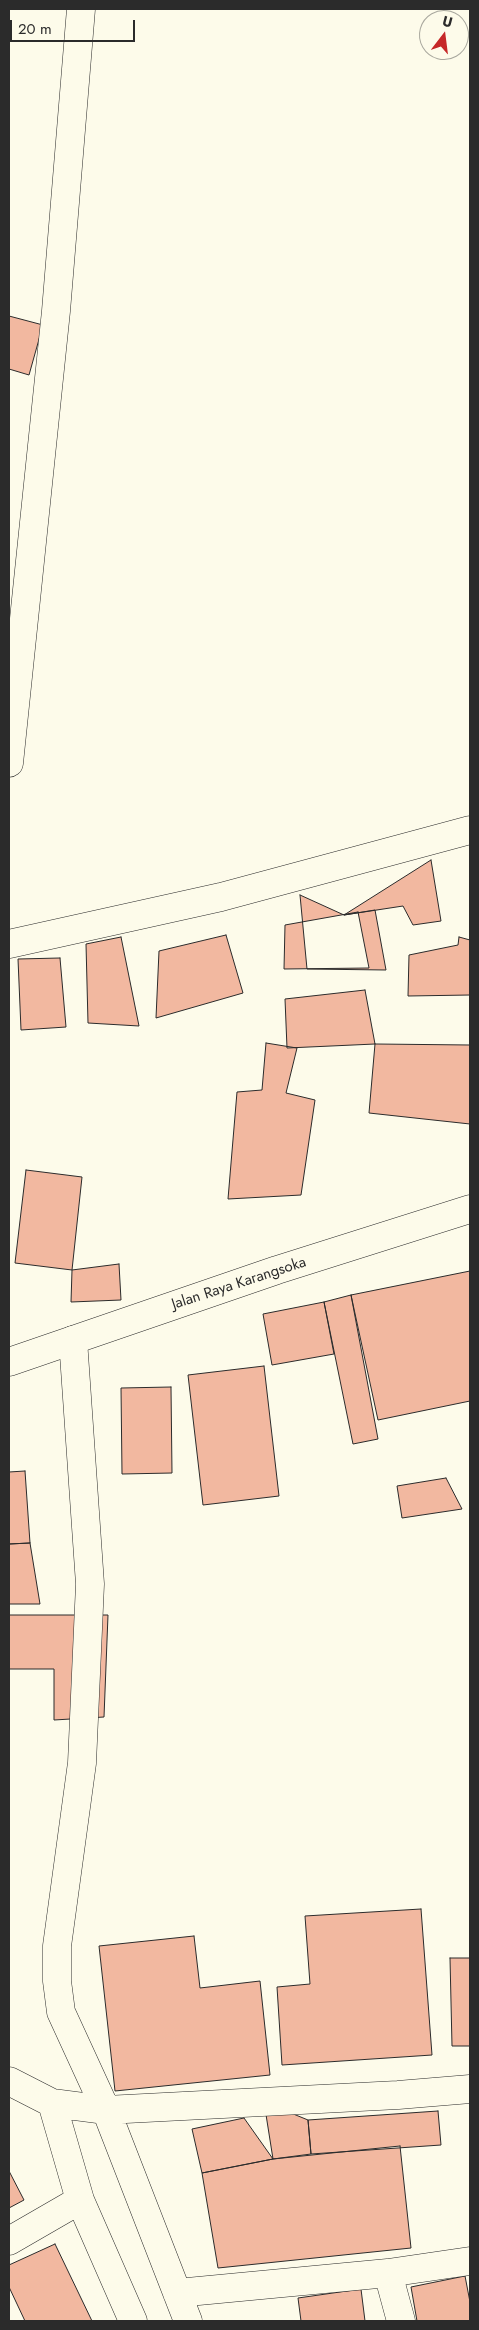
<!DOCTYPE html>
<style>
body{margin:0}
#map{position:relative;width:479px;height:2330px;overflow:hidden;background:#fdfbea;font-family:Jost,sans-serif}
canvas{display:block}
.frame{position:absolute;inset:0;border:10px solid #2b2b2b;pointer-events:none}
.north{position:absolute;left:419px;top:10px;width:50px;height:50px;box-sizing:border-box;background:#fdfbea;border:1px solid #a9a89e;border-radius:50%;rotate:15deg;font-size:14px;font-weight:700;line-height:20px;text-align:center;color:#2b2b2b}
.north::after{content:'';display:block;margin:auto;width:18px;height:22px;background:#c62828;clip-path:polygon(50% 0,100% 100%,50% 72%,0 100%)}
.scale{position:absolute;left:10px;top:20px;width:125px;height:22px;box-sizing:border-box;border:2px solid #2b2b2b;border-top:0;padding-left:6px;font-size:15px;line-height:18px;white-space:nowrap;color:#2b2b2b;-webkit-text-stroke:4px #fdfbea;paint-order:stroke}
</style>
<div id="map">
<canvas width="479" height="2330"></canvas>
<div class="frame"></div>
<div class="north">U</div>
<div class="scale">20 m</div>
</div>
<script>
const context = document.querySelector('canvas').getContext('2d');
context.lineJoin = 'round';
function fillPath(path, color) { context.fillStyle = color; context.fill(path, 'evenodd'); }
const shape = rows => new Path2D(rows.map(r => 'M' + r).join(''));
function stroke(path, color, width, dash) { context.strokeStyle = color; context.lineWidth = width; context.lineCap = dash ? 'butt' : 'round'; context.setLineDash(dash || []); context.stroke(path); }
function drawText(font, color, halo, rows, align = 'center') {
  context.font = font + ' Jost,sans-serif'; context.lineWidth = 4; context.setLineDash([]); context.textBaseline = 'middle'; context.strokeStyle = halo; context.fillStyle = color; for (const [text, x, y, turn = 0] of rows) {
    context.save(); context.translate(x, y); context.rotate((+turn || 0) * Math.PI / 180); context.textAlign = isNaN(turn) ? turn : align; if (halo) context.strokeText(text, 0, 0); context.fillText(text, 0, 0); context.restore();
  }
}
const building = shape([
 [9,316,43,325,29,375,9,369,9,316],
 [431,860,441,921,413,925,403,906,344,915,431,860],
 [300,895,344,915,375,910,386,970,307,969,300,895],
 [358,912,369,968,284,969,285,925,358,912],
 [226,935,243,993,156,1018,159,951,226,935],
 [121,937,139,1026,88,1023,86,944,121,937],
 [459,937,470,940,470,995,408,996,409,955,458,945,459,937],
 [60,958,66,1027,21,1030,18,959,60,958],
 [365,990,375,1044,287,1048,285,999,365,990],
 [266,1043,297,1048,286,1093,315,1100,301,1195,228,1199,237,1092,262,1090,266,1043],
 [375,1044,470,1045,470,1124,369,1113,375,1044],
 [26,1170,82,1177,72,1270,15,1263,26,1170],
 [119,1264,121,1300,71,1302,72,1270,119,1264],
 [470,1271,470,1401,378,1420,351,1295,470,1271],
 [351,1295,378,1439,353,1444,324,1302,351,1295],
 [324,1302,334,1354,272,1365,263,1314,324,1302],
 [264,1366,279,1496,203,1505,188,1375,264,1366],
 [171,1387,172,1473,122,1474,121,1388,171,1387],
 [25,1471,30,1543,9,1544,9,1472,25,1471],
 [446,1478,462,1509,402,1518,397,1486,446,1478],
 [30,1543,40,1604,9,1604,9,1544,30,1543],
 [9,1615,108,1615,104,1717,54,1720,54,1669,9,1669,9,1615],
 [421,1909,432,2055,282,2065,277,1987,310,1984,305,1916,421,1909],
 [194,1936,200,1988,260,1981,270,2075,115,2091,99,1946,194,1936],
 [450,1958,470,1958,470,2046,452,2046,450,1958],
 [264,2102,308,2120,311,2154,273,2159,264,2102],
 [438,2111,441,2145,311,2154,308,2120,438,2111],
 [244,2118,273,2159,202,2173,192,2129,244,2118],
 [400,2146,411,2248,218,2268,202,2173,273,2159,400,2146],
 [9,2171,24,2200,9,2208,9,2171],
 [55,2244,92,2321,25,2321,9,2287,9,2265,55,2244],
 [465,2276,470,2302,470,2321,417,2321,411,2287,465,2276],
 [361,2289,365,2321,301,2321,298,2298,361,2289]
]);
fillPath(building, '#f2b8a0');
stroke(building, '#2b2b2b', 1);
const minor = shape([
 [9,763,56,311,81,9],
 [9,944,221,897,470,830],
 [73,1340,90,1584,82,1763,57,1946,57,1981,61,2012,106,2110,188,2321],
 [9,2081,52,2103,106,2110,398,2095,470,2089],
 [52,2103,80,2200,133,2321],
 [9,2241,80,2200],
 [388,2273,401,2321],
 [177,2293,388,2273,470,2261]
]);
const major = shape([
 [9,1362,277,1270,470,1209]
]);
stroke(minor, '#2b2b2b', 29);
stroke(major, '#2b2b2b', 29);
stroke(minor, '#fdfbea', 28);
stroke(major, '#fdfbea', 28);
drawText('15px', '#2b2b2b', '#fdfbea', [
 ["Jalan Raya Karangsoka",239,1284,-18]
]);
</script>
